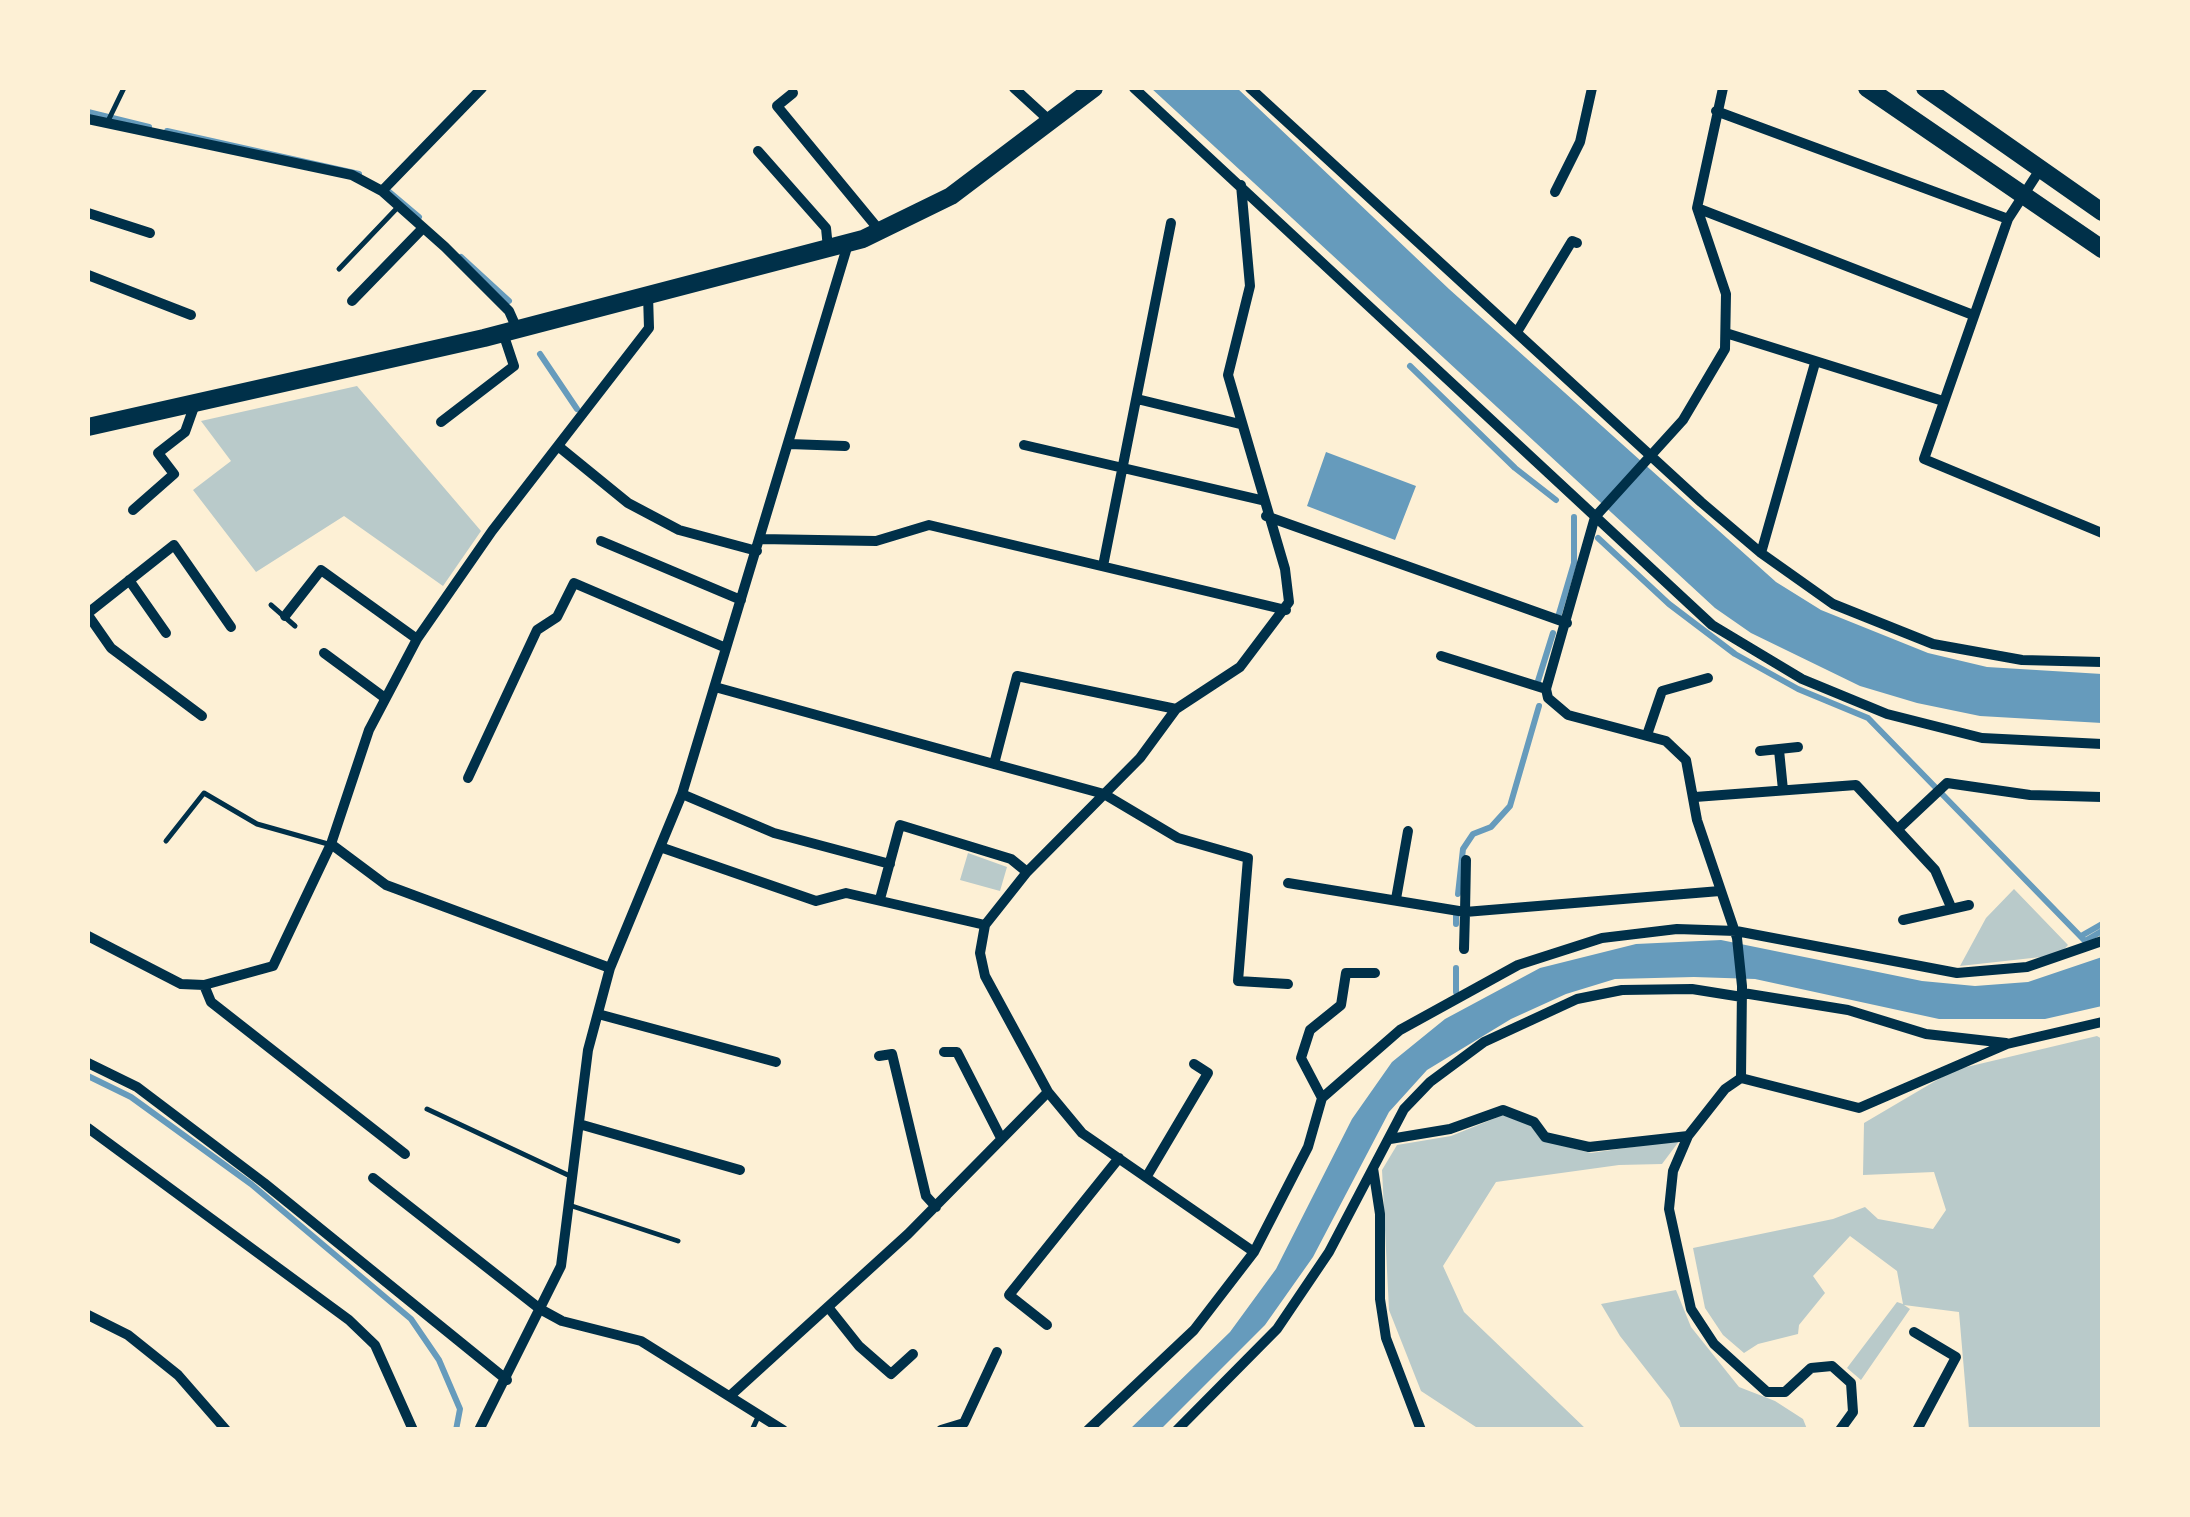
<!DOCTYPE html>
<style>
body{margin:0}
#map{position:relative;width:2190px;height:1517px;overflow:hidden;background:#fdf0d5;font-family:"DM Sans",sans-serif}
canvas{display:block}
.frame{position:absolute;inset:0;border:90px solid #fdf0d5;pointer-events:none}
</style>
<div id="map">
<canvas width="2190" height="1517"></canvas>
<div class="frame"></div>
</div>
<script>
const context = document.querySelector('canvas').getContext('2d');
context.lineJoin = 'round';
function fillPath(path, color) { context.fillStyle = color; context.fill(path, 'evenodd'); }
const shape = rows => new Path2D(rows.map(r => 'M' + r).join(''));
function stroke(path, color, width, dash) { context.strokeStyle = color; context.lineWidth = width; context.lineCap = dash ? 'butt' : 'round'; context.setLineDash(dash || []); context.stroke(path); }
fillPath(shape([
 [357,386,481,531,443,586,344,516,256,572,193,490,231,461,201,421],
 [968,853,1007,867,1000,891,960,880],
 [2014,889,2068,945,2059,955,1960,966,1986,918],
 [2097,1036,2102,1039,2102,1429,1969,1429,1959,1312,1904,1305,1910,1309,1861,1380,1847,1368,1897,1302,1903,1304,1897,1271,1850,1236,1813,1276,1825,1293,1799,1325,1798,1334,1758,1344,1744,1353,1723,1335,1705,1308,1693,1248,1833,1219,1865,1207,1878,1219,1933,1229,1946,1210,1934,1172,1863,1175,1864,1123,1954,1070],
 [1503,1115,1530,1124,1541,1140,1591,1153,1680,1140,1662,1164,1619,1165,1496,1182,1443,1266,1464,1312,1586,1429,1479,1429,1421,1391,1389,1310,1382,1170,1397,1145,1451,1136],
 [1676,1290,1691,1327,1739,1387,1775,1401,1803,1419,1807,1429,1681,1429,1670,1400,1620,1336,1601,1304]
]), '#b9caca');
fillPath(shape([
 [1151,88,1237,88,1449,289,1776,582,1821,610,1928,653,1987,667,2102,674,2102,723,1980,716,1917,703,1860,686,1751,633,1715,608],
 [1326,452,1416,486,1395,540,1307,506],
 [1721,940,1922,981,1975,986,2028,982,2102,957,2102,1006,2045,1019,1939,1019,1755,979,1694,977,1615,979,1566,994,1511,1019,1427,1070,1389,1112,1313,1257,1265,1325,1161,1429,1129,1430,1230,1332,1276,1269,1352,1119,1392,1062,1445,1019,1540,968,1636,944]
]), '#669bbc');
stroke(shape([
 [88,112,149,127],
 [167,131,359,174],
 [387,190,419,217],
 [461,257,509,301],
 [540,354,577,409],
 [1410,366,1515,468,1556,500],
 [1598,538,1669,604,1735,654,1798,689,1868,718,2085,941,2102,931],
 [1558,617,1574,563,1574,517],
 [1538,681,1553,633],
 [1458,894,1463,849,1473,834,1491,827,1510,806,1539,706],
 [1456,916,1456,924],
 [2081,936,2102,924],
 [1456,968,1456,992],
 [88,1076,131,1097,251,1184,411,1319,439,1360,460,1409,456,1430]
]), '#669bbc', 6);
stroke(shape([
 [108,121,124,88],
 [339,269,399,206],
 [271,605,295,626],
 [166,841,204,793,257,824,328,844],
 [427,1109,570,1176],
 [569,1205,678,1241],
 [752,1430,758,1417]
]), '#003049', 5);
stroke(shape([
 [1014,88,1050,121],
 [1134,88,1712,625,1802,679,1887,714,1982,738,2102,744],
 [1250,88,1701,502,1761,553,1833,604,1933,644,2022,660,2102,662],
 [1723,88,1697,208,1726,294,1725,349,1683,420,1595,517,1546,689,1548,698,1568,715,1666,741,1686,760,1697,820,1737,938,1742,986,1741,1078],
 [793,93,777,106,880,231],
 [1716,111,2008,219],
 [88,119,352,175,382,191,445,247,509,311,517,329],
 [758,151,826,228,828,248],
 [2041,168,2008,219,1924,459,2102,533],
 [1241,185,1250,286,1228,375,1285,569,1289,602,1240,667,1176,709,1140,758,1027,872,985,925,980,953,985,976,1048,1092,1082,1133,1254,1252],
 [382,191,482,88],
 [1555,192,1580,142,1592,88],
 [1697,208,1973,315],
 [88,213,150,233],
 [88,275,191,315],
 [352,301,423,228],
 [1517,332,1572,241,1577,243],
 [1729,334,1943,401],
 [1137,399,1240,424],
 [441,422,514,366,503,333],
 [789,444,845,446],
 [1024,445,1261,500],
 [558,446,628,503,679,530,757,551],
 [133,510,174,474,158,453,185,432,195,404],
 [1266,516,1567,623],
 [760,539,876,541,929,525,1286,610],
 [601,541,741,600],
 [1761,553,1815,363],
 [1103,566,1171,223],
 [129,580,166,633],
 [88,613,174,545,231,627],
 [88,615,111,648,202,716],
 [285,616,321,570,417,639],
 [324,653,385,698],
 [1441,656,1546,689],
 [715,687,994,764],
 [1176,709,1017,676,994,764,1104,794,1178,838,1248,858,1238,981,1288,984],
 [1647,735,1662,691,1708,678],
 [1779,750,1783,790],
 [1760,751,1798,747],
 [468,778,537,630,557,617,574,583,726,648],
 [682,794,774,833,890,864],
 [1695,797,1856,785,1935,870,1951,907],
 [1898,829,1947,783,2030,795,2102,797],
 [331,844,386,885,610,968],
 [663,848,816,901,846,893,985,925],
 [1466,860,1465,912,1720,891],
 [1288,883,1465,912,1464,949],
 [880,899,900,825,1011,859,1027,872],
 [1396,899,1408,831],
 [1903,920,1969,905],
 [88,936,181,984,204,985,273,966,331,844,369,730,417,639,492,531,649,328,648,295],
 [204,985,211,1002,405,1154],
 [1743,993,1848,1010,1926,1034,2006,1043],
 [598,1014,776,1062],
 [944,1052,957,1052,1001,1138],
 [879,1056,892,1054,926,1196,936,1207],
 [88,1063,137,1087,264,1183,507,1380],
 [1741,1078,1725,1089,1688,1136,1673,1171,1669,1209,1691,1309,1714,1344,1767,1392,1785,1392,1811,1368,1832,1366,1851,1383,1853,1412,1840,1430],
 [1741,1078,1859,1108,2007,1044,2102,1022],
 [1322,1098,1301,1058,1310,1030,1341,1005,1346,973,1375,973],
 [579,1124,740,1170],
 [88,1128,349,1320,375,1345,413,1430],
 [1390,1139,1450,1129,1503,1110,1534,1122,1545,1137,1589,1147,1688,1136],
 [1373,1168,1380,1214,1380,1299,1386,1338,1421,1430],
 [1147,1176,1208,1073,1194,1064],
 [373,1178,540,1309,562,1321,641,1341,783,1430],
 [828,1307,859,1346,891,1374,913,1354],
 [88,1315,128,1335,178,1375,226,1430],
 [1047,1325,1009,1295,1119,1158],
 [1914,1332,1956,1357,1917,1430],
 [731,1395,908,1234,1048,1092],
 [479,1430,561,1266,588,1050,610,968,682,794,848,244],
 [941,1430,964,1423,997,1352],
 [1088,1430,1194,1330,1254,1252,1308,1147,1322,1098,1400,1030,1518,965,1602,938,1677,929,1736,931,1957,973,2027,967,2102,941],
 [1177,1430,1277,1329,1329,1252,1404,1109,1430,1082,1484,1042,1577,999,1622,990,1692,989,1742,997]
]), '#003049', 10);
stroke(shape([
 [88,427,484,338,863,239,951,196,1094,88]
]), '#003049', 18);
stroke(shape([
 [1867,88,2102,249],
 [1925,88,2102,212]
]), '#003049', 18);
</script>
